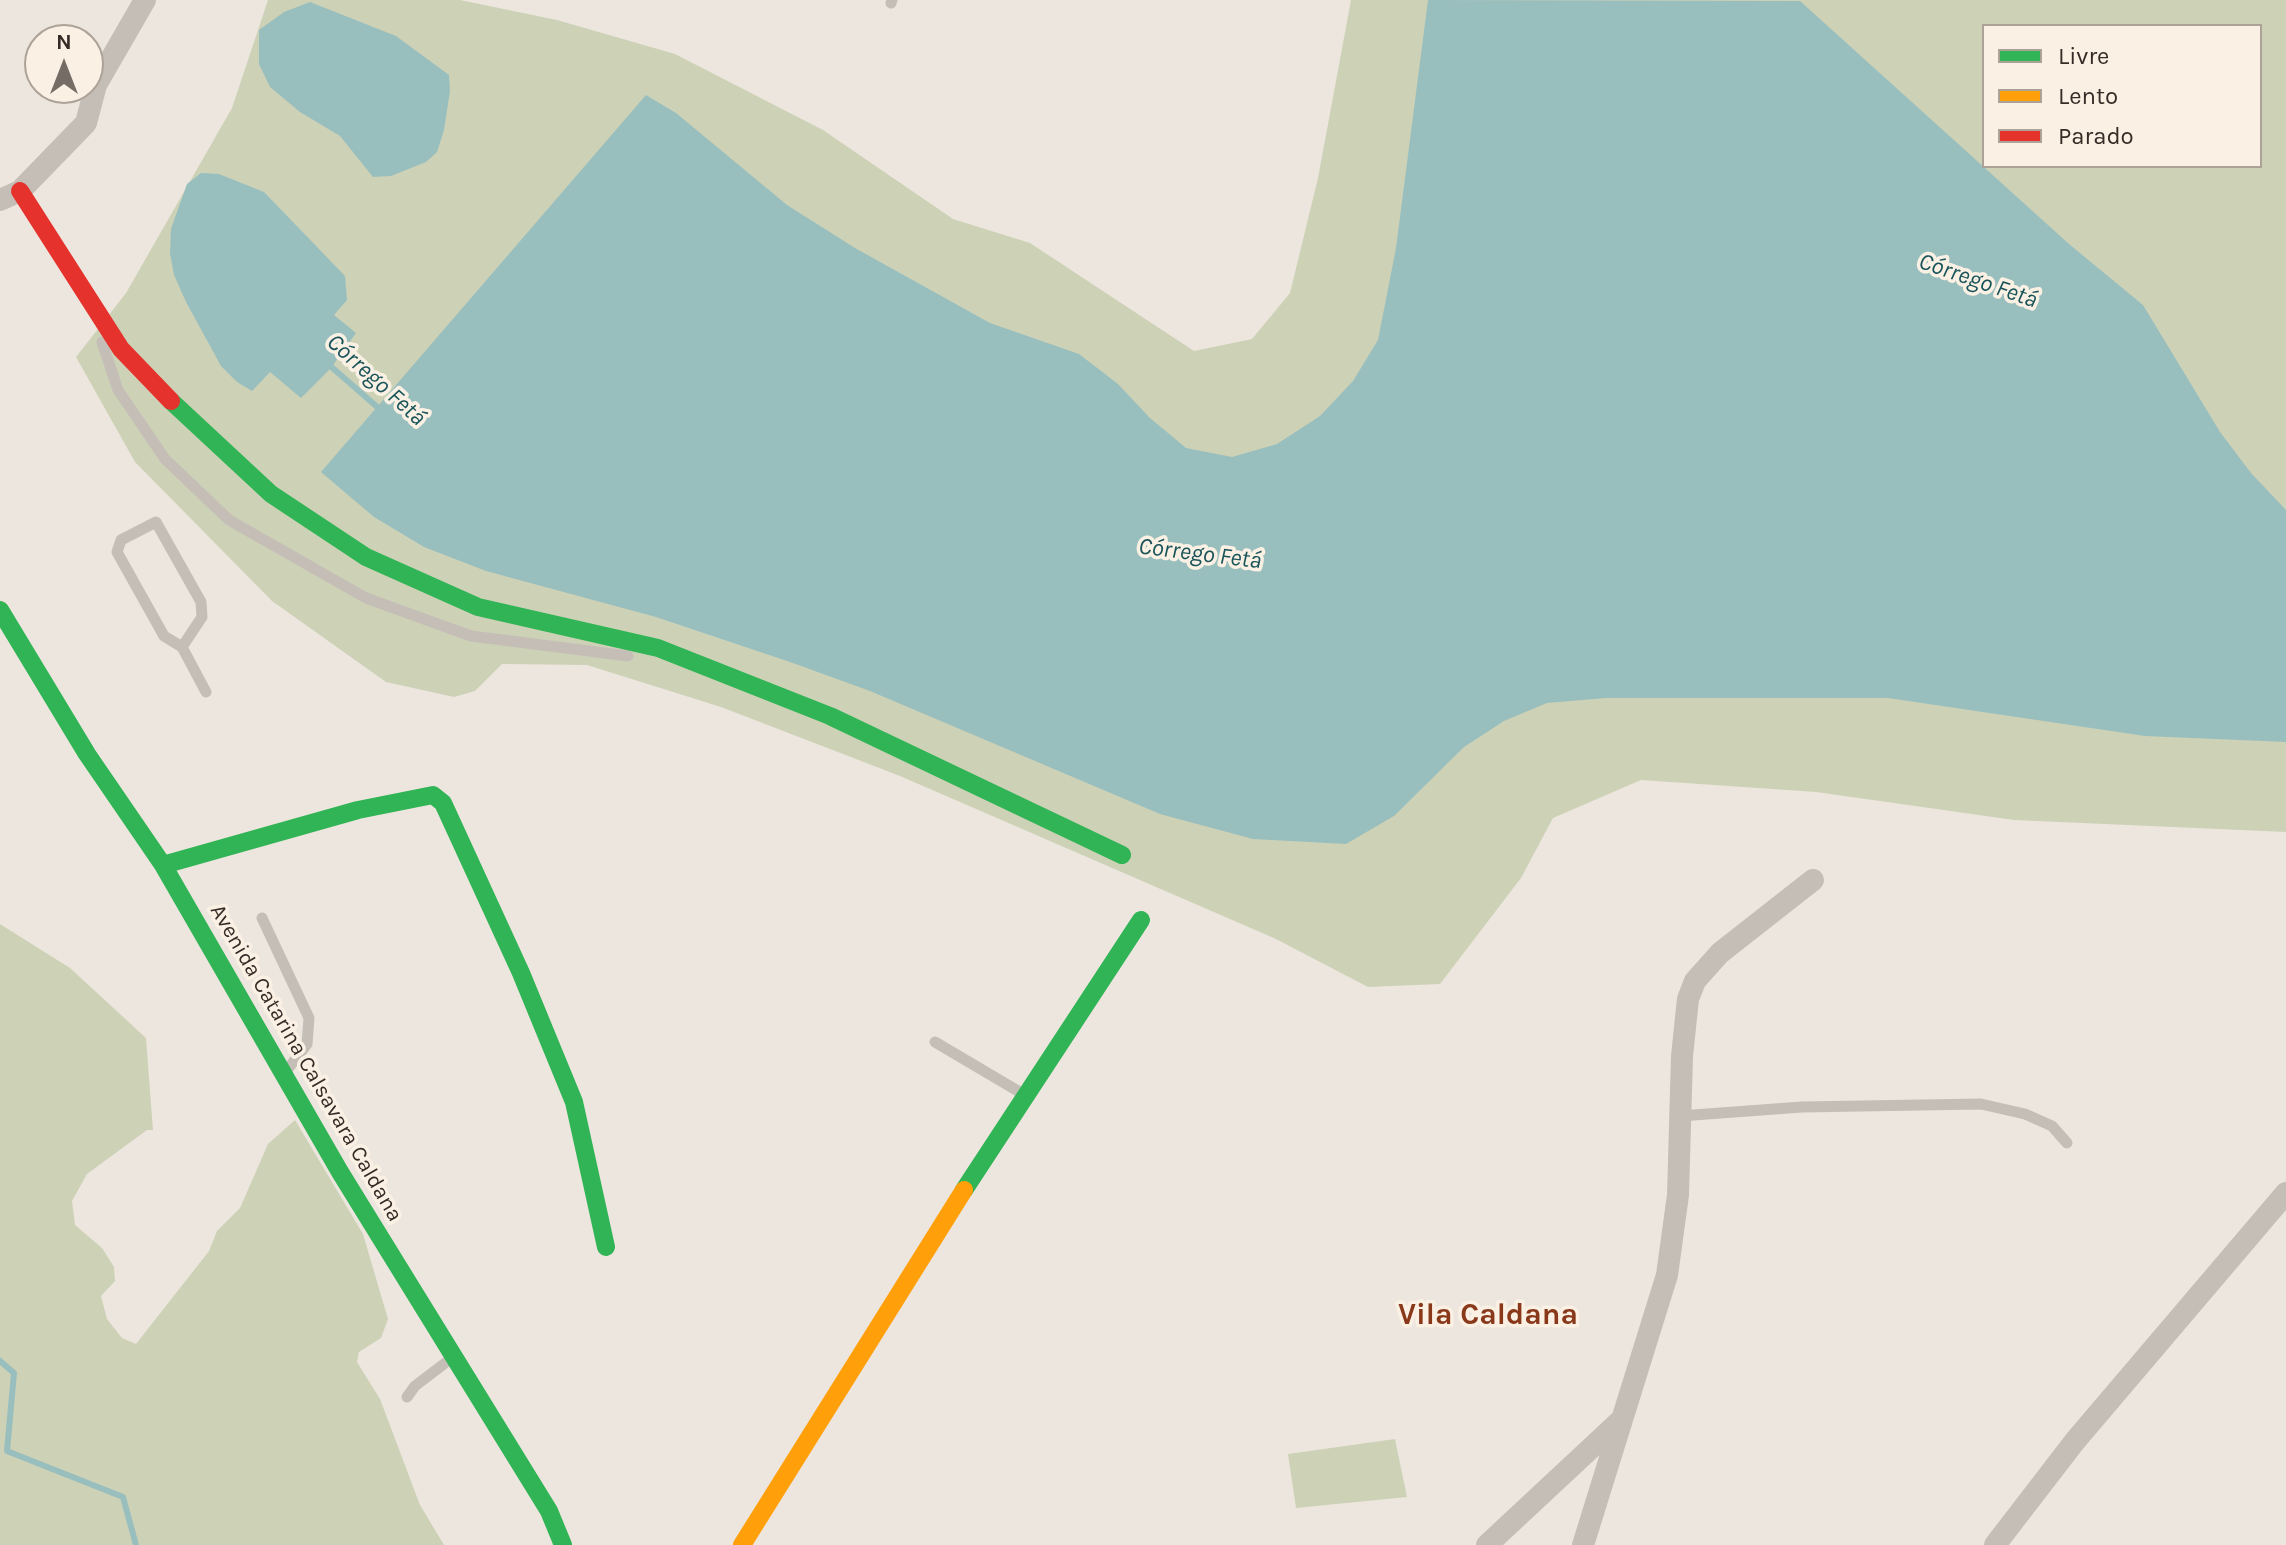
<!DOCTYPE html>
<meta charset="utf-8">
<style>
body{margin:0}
#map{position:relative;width:2286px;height:1545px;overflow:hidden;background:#ede6de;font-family:Karla,sans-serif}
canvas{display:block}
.legend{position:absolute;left:1982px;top:24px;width:280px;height:144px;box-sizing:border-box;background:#faf1e4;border:2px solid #aca298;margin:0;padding:10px 14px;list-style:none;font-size:24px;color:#362b26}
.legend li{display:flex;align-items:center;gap:16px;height:40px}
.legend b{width:40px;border:2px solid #aca298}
.north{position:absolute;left:24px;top:24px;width:80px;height:80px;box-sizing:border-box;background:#faf1e4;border:2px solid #aca298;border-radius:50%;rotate:0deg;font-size:22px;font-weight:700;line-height:32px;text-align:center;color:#362b26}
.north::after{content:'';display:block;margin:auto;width:28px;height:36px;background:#766c66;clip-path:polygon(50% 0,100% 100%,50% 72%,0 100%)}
</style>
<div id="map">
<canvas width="2286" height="1545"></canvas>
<ul class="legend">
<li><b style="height:10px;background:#30b455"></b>Livre</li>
<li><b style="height:10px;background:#ff9f0a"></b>Lento</li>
<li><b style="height:10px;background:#e5322d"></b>Parado</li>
</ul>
<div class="north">N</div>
</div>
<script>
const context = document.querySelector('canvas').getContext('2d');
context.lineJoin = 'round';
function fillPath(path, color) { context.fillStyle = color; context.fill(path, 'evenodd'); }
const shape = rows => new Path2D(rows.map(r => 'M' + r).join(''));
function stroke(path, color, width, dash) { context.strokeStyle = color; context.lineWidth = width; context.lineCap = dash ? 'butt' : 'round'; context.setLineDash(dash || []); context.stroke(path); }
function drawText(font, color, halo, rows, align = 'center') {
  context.font = font + ' Karla,sans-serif'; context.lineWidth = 7; context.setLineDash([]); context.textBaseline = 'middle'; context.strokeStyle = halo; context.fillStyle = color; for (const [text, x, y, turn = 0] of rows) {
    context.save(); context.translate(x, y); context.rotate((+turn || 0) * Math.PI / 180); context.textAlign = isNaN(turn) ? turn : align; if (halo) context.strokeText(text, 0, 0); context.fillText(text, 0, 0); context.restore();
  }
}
fillPath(shape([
 [268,0,460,0,557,20,675,54,823,130,953,219,1030,243,1194,351,1252,339,1290,293,1318,178,1351,0,2286,0,2286,832,2014,820,1816,792,1641,780,1553,818,1521,878,1440,984,1368,987,1276,939,900,776,721,707,587,665,502,664,475,691,454,697,386,682,272,601,135,462,76,357,126,293,232,108],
 [1984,26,2260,26,2260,166,1984,166],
 [0,924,70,968,146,1038,153,1130,147,1130,87,1174,72,1201,75,1225,102,1248,114,1267,115,1281,101,1296,107,1319,122,1338,136,1344,209,1251,217,1231,240,1208,268,1144,295,1120,363,1234,388,1319,381,1338,359,1352,357,1362,380,1399,420,1505,444,1545,0,1545],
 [1395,1439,1407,1497,1296,1508,1288,1454]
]), '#cdd2b7');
fillPath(shape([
 [1428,0,1800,1,2069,244,2143,305,2220,432,2251,473,2286,510,2286,742,2145,736,1888,698,1606,698,1547,703,1504,721,1464,747,1394,816,1346,844,1253,839,1160,814,870,691,790,662,656,617,486,571,424,547,374,517,321,472,646,95,676,113,787,205,855,248,990,323,1079,354,1118,384,1150,418,1186,448,1232,457,1277,444,1320,416,1353,381,1378,340,1396,248],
 [310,2,396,36,449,75,450,91,444,130,437,152,426,162,391,176,373,177,340,136,300,112,270,87,259,64,259,30,284,12],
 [201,173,219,174,264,192,345,276,347,300,334,315,356,333,331,368,301,398,270,372,252,391,237,382,221,366,186,302,174,275,170,253,171,229,187,184]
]), '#99bebe');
stroke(shape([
 [328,364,383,412],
 [0,1361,14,1373,7,1451,123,1497,136,1545]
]), '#99bebe', 6);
stroke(shape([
 [891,3,892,0],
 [102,342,118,390,165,459,229,520,366,598,471,636,628,656],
 [182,647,202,617,201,602,156,522,121,540,117,552,164,636,182,647,206,692],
 [262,918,309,1018,307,1044,284,1074],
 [935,1042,1023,1094],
 [1680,1116,1802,1107,1981,1104,2025,1114,2052,1126,2067,1143],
 [407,1397,415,1386,453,1357]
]), '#c5beb7', 11);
stroke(shape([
 [0,200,20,191,86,123,96,85,145,0],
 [1487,1545,1621,1420],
 [1583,1545,1667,1275,1678,1195,1682,1056,1688,999,1695,981,1720,953,1813,880],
 [1995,1545,2075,1441,2286,1193]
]), '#c5beb7', 22);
stroke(shape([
 [171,401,271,494,366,557,478,607,658,648,830,716,1122,855],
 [0,610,87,754,163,865,340,1172,549,1511,563,1545],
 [163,865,358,810,433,795,443,803,521,973,574,1102,606,1247],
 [964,1190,1141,920]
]), '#30b455', 18);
stroke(shape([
 [742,1545,964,1190]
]), '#ff9f0a', 18);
stroke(shape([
 [20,191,121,349,171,401]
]), '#e5322d', 18);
drawText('22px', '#362b26', '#faf1e4', [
 ["Avenida Catarina Calsavara Caldana",306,1063,60]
]);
drawText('italic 24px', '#19545a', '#faf1e4', [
 ["Córrego Fetá",1978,281,19],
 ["Córrego Fetá",376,380,42],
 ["Córrego Fetá",1200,554,7]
]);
drawText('bold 30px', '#89381a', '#faf1e4', [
 ["Vila Caldana",1488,1315]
]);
</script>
